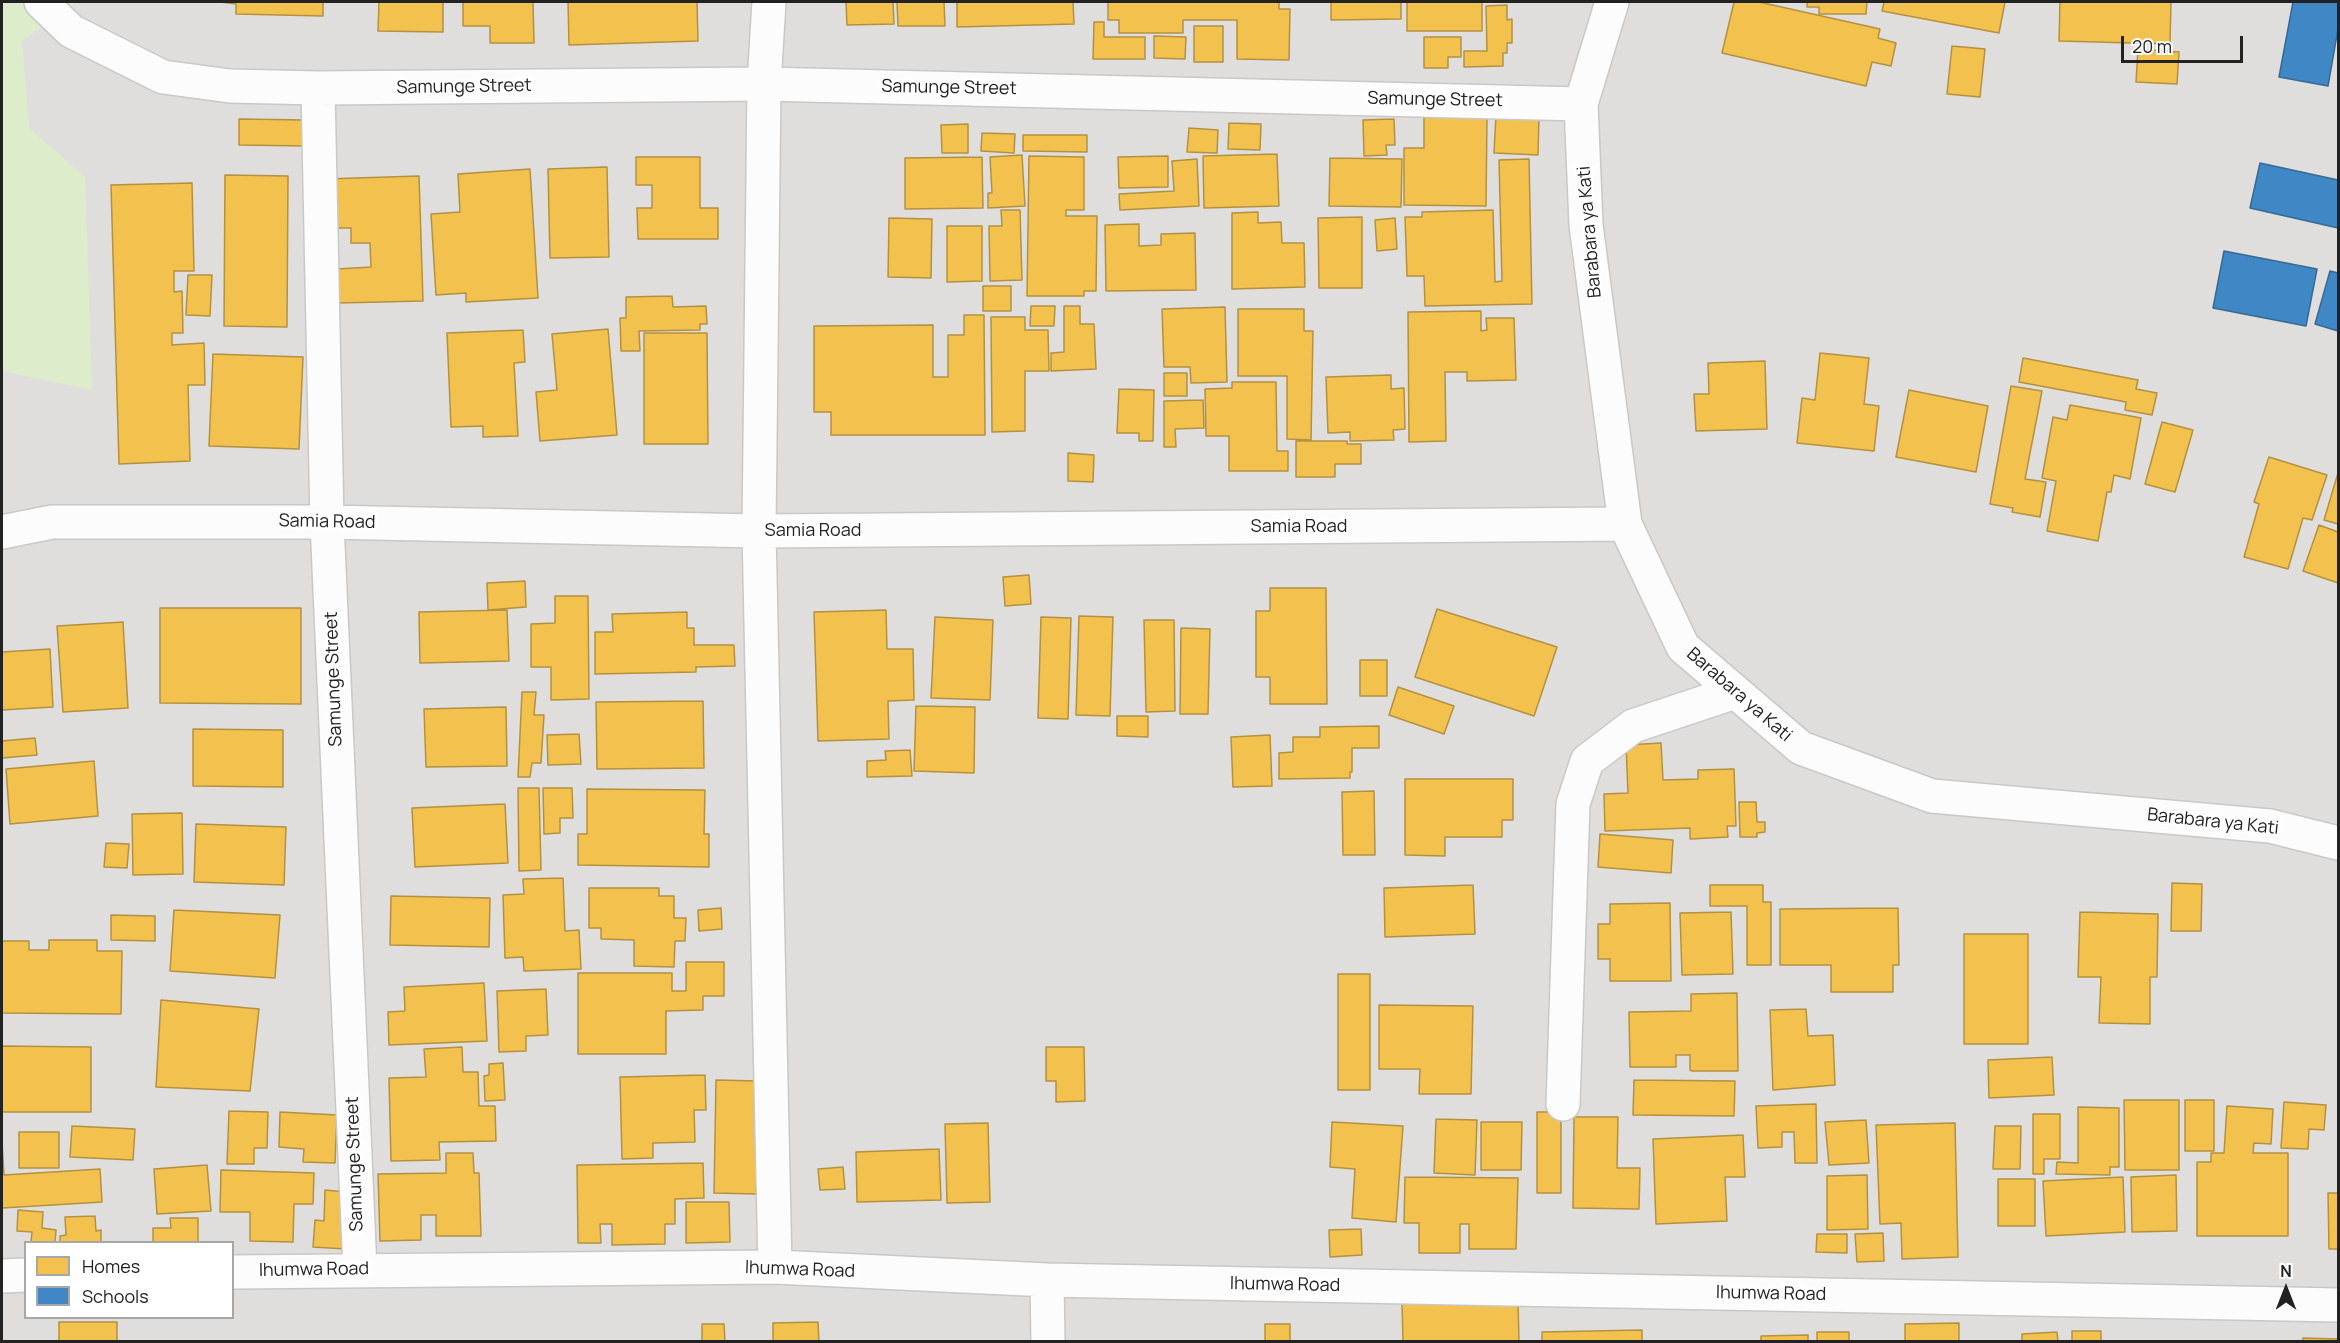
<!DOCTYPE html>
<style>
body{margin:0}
#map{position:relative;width:2340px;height:1343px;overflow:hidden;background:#f0eeeb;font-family:Manrope,sans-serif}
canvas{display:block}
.frame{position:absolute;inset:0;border:3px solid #222;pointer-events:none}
.legend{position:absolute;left:24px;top:1241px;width:210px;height:78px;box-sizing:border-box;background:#fff;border:2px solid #a7a7a7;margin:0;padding:8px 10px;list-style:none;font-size:18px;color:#222}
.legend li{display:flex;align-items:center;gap:12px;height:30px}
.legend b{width:30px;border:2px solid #a7a7a7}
.north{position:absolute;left:2256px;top:1259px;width:60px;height:60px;-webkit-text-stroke:4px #fff;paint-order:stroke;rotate:0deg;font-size:16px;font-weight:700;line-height:24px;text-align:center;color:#222}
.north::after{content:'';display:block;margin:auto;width:21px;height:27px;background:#222;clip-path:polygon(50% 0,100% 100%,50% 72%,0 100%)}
.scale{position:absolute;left:2121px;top:36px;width:122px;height:27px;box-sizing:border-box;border:3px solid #222;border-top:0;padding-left:8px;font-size:18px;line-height:21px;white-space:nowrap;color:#222;-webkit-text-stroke:4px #fff;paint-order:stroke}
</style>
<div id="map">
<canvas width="2340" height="1343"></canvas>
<div class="frame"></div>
<ul class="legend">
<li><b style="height:16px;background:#f2c14e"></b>Homes</li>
<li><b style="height:16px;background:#3f88c5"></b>Schools</li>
</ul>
<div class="north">N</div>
<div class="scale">20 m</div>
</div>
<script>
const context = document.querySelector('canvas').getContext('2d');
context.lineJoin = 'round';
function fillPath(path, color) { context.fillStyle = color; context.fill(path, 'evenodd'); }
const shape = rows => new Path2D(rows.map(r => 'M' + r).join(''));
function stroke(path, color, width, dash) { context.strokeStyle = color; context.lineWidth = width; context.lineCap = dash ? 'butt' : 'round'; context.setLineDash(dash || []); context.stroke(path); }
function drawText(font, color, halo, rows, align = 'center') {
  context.font = font + ' Manrope,sans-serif'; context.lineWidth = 6; context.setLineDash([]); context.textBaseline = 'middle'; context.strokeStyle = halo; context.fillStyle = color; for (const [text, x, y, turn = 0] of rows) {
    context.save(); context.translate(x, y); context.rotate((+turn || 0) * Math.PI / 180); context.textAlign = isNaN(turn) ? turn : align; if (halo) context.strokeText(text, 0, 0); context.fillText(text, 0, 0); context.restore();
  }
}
fillPath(shape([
 [2,2,2338,2,2338,1341,2,1342],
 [26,1242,232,1242,232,1318,26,1318]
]), '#dfdedc');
fillPath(shape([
 [2,2,77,2,22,41,29,128,85,177,92,390,2,371]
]), '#ddeccb');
const homes = shape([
 [220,2,323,2,323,16,236,14,236,4,220,2],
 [379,2,443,2,443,32,378,31,379,2],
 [463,2,533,2,534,43,490,43,490,26,463,26,463,2],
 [568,2,697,2,698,41,569,45,568,2],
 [846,2,893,2,894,24,847,25,846,2],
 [897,2,944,2,945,26,898,26,897,2],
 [957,2,1073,2,1074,24,957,27,957,2],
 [1108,2,1279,2,1279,9,1290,9,1289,60,1237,59,1237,20,1183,20,1183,33,1119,33,1119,20,1108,20,1108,2],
 [1331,2,1401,2,1401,19,1331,20,1331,2],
 [1407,2,1495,2,1482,2,1482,31,1407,31,1407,2],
 [1734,2,1759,2,1880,29,1878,38,1896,43,1891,66,1872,62,1866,86,1722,53,1734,2],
 [1807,2,1867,2,1866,14,1819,14,1819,7,1807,7,1807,2],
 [1884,2,2005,2,1999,33,1882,11,1884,2],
 [2060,2,2171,2,2170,44,2059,41,2060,2],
 [1507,5,1507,20,1512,19,1512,43,1507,43,1507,53,1503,53,1503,66,1464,67,1464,51,1487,51,1486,6,1507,5],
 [1094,22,1104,22,1104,37,1145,37,1145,59,1093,59,1094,22],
 [1194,26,1223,26,1223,62,1194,62,1194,26],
 [1154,36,1186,37,1185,59,1154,58,1154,36],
 [1424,37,1461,37,1461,57,1448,57,1448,68,1424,68,1424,37],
 [1952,46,1985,49,1980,97,1947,94,1952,46],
 [2138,49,2179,52,2177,84,2136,82,2138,49],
 [1496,115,1539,116,1538,155,1494,153,1496,115],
 [1424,116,1487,117,1486,206,1404,205,1404,148,1424,148,1424,116],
 [239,119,305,120,305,146,239,145,239,119],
 [1394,119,1395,145,1386,145,1387,155,1364,156,1363,120,1394,119],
 [1229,123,1261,124,1260,150,1228,149,1229,123],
 [968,124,968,153,942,153,941,125,968,124],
 [1189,128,1218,130,1217,153,1187,152,1189,128],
 [982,133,1015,134,1014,153,981,151,982,133],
 [1023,135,1087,135,1087,152,1023,151,1023,135],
 [1277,154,1279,206,1204,208,1203,156,1277,154],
 [1022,155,1025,206,988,208,988,193,992,193,990,157,1022,155],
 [1029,156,1084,157,1084,210,1066,210,1066,216,1097,216,1096,291,1084,291,1084,296,1027,296,1029,156],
 [1168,156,1168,187,1119,188,1118,157,1168,156],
 [636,157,700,157,700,208,718,208,718,239,638,239,637,208,652,208,652,185,636,185,636,157],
 [982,157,983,208,905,209,905,158,982,157],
 [1330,158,1402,159,1401,207,1329,206,1330,158],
 [1197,159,1199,206,1120,210,1119,194,1174,191,1172,161,1197,159],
 [1529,159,1532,304,1425,306,1424,276,1407,276,1405,217,1422,217,1422,212,1493,210,1495,282,1502,281,1499,160,1529,159],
 [607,167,609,257,550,258,548,169,607,167],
 [530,169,538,298,466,302,466,293,436,295,431,214,460,212,458,174,530,169],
 [225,175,288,176,287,327,224,326,225,175],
 [419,176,423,301,338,303,337,269,371,267,370,243,351,243,351,228,326,228,325,179,419,176],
 [192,183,194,271,174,271,174,292,182,291,183,333,172,333,172,345,204,343,205,385,188,385,190,461,119,464,111,185,192,183],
 [1001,210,1020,210,1022,280,990,281,989,226,1002,226,1001,210],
 [1258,212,1258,223,1281,222,1282,243,1304,243,1305,287,1232,289,1232,213,1258,212],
 [1362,217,1362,288,1319,288,1318,218,1362,217],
 [889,218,932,219,931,278,888,277,889,218],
 [1395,218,1397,249,1377,251,1375,220,1395,218],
 [1139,224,1139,246,1161,245,1161,234,1195,233,1196,290,1106,291,1105,225,1139,224],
 [947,226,982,226,982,281,947,282,947,226],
 [188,275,212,275,210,316,186,315,188,275],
 [983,286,1011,286,1011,311,983,311,983,286],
 [672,296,673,307,706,306,707,324,700,324,700,330,639,331,640,351,621,351,620,318,626,318,626,297,672,296],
 [1031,306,1055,306,1054,326,1030,326,1031,306],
 [1064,306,1080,306,1080,324,1094,324,1096,369,1051,371,1051,353,1064,352,1064,306],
 [1225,307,1227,382,1191,383,1190,367,1164,367,1162,309,1225,307],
 [1238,309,1304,309,1304,331,1313,331,1311,440,1287,439,1287,376,1238,376,1238,309],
 [1481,311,1481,331,1487,330,1486,318,1514,318,1516,380,1467,381,1467,372,1445,372,1446,441,1409,442,1408,312,1481,311],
 [964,315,984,315,985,435,831,435,831,412,814,412,814,326,933,325,933,377,948,377,948,335,964,335,964,315],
 [991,317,1025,317,1025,330,1048,330,1049,371,1025,371,1025,431,992,432,991,317],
 [608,329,617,435,540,441,536,392,557,390,552,334,608,329],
 [523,330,525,362,514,363,518,436,483,437,483,426,451,427,447,333,523,330],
 [644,333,707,333,708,444,644,444,644,333],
 [1820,353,1869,358,1864,404,1879,406,1874,451,1797,443,1802,398,1815,400,1820,353],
 [213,354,303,357,299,449,209,446,213,354],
 [2023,358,2138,380,2136,389,2157,393,2152,415,2125,410,2126,402,2019,382,2023,358],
 [1765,361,1767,429,1696,431,1694,394,1709,394,1708,363,1765,361],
 [1164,373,1187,373,1187,396,1164,396,1164,373],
 [1391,375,1391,389,1404,388,1405,429,1393,430,1394,440,1350,441,1350,432,1328,433,1326,377,1391,375],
 [1232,382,1276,382,1277,451,1288,451,1288,471,1229,471,1229,436,1206,436,1205,389,1232,388,1232,382],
 [2011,386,2042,391,2025,479,2046,482,2040,517,2012,512,2013,508,1990,504,2011,386],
 [1119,389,1154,390,1153,441,1139,441,1139,433,1117,433,1119,389],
 [1909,390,1988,406,1976,472,1896,457,1909,390],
 [1203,400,1204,428,1175,429,1176,447,1164,447,1164,401,1203,400],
 [2070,405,2141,418,2130,479,2114,475,2111,492,2107,492,2098,541,2047,531,2056,481,2042,478,2053,417,2067,420,2070,405],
 [2162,422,2193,430,2175,492,2145,484,2162,422],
 [1296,441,1347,441,1347,444,1361,444,1361,464,1335,464,1335,477,1296,477,1296,441],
 [1068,453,1094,455,1093,482,1068,481,1068,453],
 [2269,457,2327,475,2312,520,2303,518,2288,569,2244,557,2259,504,2254,502,2269,457],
 [2338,473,2338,524,2324,520,2338,473],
 [2319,525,2338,532,2338,583,2303,571,2319,525],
 [1029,575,1031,604,1005,606,1003,577,1029,575],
 [525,581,526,607,488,610,487,583,525,581],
 [1270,588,1326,588,1327,704,1270,704,1270,677,1256,677,1256,611,1270,611,1270,588],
 [555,596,588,596,589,699,551,700,551,667,531,667,531,624,555,623,555,596],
 [160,608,301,608,301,704,160,703,160,608],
 [1437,609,1557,647,1534,716,1415,677,1437,609],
 [507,610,509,661,420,663,419,612,507,610],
 [886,610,887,649,913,649,914,700,888,701,889,739,818,741,814,612,886,610],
 [687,612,687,628,694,628,694,645,734,645,735,666,696,667,696,672,595,674,595,632,613,632,612,614,687,612],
 [1079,616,1113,617,1110,716,1076,715,1079,616],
 [935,617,993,620,990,700,931,698,935,617],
 [1041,617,1071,618,1068,719,1038,718,1041,617],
 [1144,620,1174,620,1175,711,1146,712,1144,620],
 [123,622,128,708,63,712,57,626,123,622],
 [1181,628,1210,629,1208,714,1180,714,1181,628],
 [50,649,53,707,2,710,2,652,50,649],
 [1360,660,1387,660,1387,696,1360,696,1360,660],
 [1398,687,1454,706,1444,734,1389,715,1398,687],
 [522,692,536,692,534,715,544,715,541,763,532,763,530,777,518,777,522,692],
 [703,701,704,768,597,769,596,702,703,701],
 [916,706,975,707,974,773,914,771,916,706],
 [506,707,507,766,426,767,424,709,506,707],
 [1117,716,1148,716,1148,737,1117,736,1117,716],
 [1379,726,1379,748,1352,748,1352,772,1350,772,1350,778,1279,779,1279,753,1293,752,1293,737,1320,737,1320,727,1379,726],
 [193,729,283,730,283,787,193,786,193,729],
 [579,734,581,764,548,765,547,735,579,734],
 [1270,735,1272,786,1233,787,1231,737,1270,735],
 [35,738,37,755,2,758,2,741,35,738],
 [1661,743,1663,780,1698,779,1698,770,1734,769,1736,826,1727,826,1728,837,1690,839,1690,828,1605,831,1604,794,1628,793,1626,745,1661,743],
 [910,750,912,776,867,777,867,761,886,760,885,751,910,750],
 [94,761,98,816,10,824,6,769,94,761],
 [1405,779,1513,779,1513,820,1502,820,1502,837,1445,837,1445,856,1405,855,1405,779],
 [518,788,539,788,541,870,519,871,518,788],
 [543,788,572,788,573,818,560,818,560,833,544,834,543,788],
 [587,789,705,790,704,834,709,834,709,867,578,865,578,834,587,834,587,789],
 [1374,791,1375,855,1343,855,1342,792,1374,791],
 [1739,802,1756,802,1757,822,1765,822,1765,832,1757,833,1757,837,1740,837,1739,802],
 [505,804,508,863,415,867,412,808,505,804],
 [182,813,183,874,133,875,132,814,182,813],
 [196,824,286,827,284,885,194,882,196,824],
 [1600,834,1673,840,1671,873,1598,867,1600,834],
 [106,843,129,844,127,868,104,867,106,843],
 [563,878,565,931,579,930,581,969,524,971,523,957,505,958,503,895,524,894,523,879,563,878],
 [2172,883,2202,884,2201,931,2171,931,2172,883],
 [1473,885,1475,934,1385,937,1384,888,1473,885],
 [1710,885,1763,885,1763,902,1771,902,1771,965,1747,965,1747,906,1710,906,1710,885],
 [589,888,659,888,659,896,674,896,674,918,686,918,685,941,675,941,674,967,634,966,634,940,601,939,601,928,589,928,589,888],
 [391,896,490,898,489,947,390,945,391,896],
 [1670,903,1671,981,1610,981,1610,959,1598,959,1598,924,1610,924,1610,904,1670,903],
 [721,908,722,929,699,931,698,910,721,908],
 [1898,908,1899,965,1893,965,1893,992,1831,992,1831,965,1780,965,1780,909,1898,908],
 [174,910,280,915,275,978,170,971,174,910],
 [1731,912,1733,974,1682,975,1680,913,1731,912],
 [2080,912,2158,914,2157,977,2150,977,2150,1024,2099,1023,2101,977,2078,977,2080,912],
 [111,915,155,916,155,941,111,940,111,915],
 [1964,934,2028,934,2028,1044,1964,1044,1964,934],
 [49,940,97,940,97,951,122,951,121,1014,2,1013,2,941,29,941,29,950,49,950,49,940],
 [686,962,724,962,724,996,703,996,703,1010,666,1011,666,1054,578,1054,578,973,672,973,672,991,686,991,686,962],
 [1338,974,1370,974,1370,1090,1338,1090,1338,974],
 [484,983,487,1041,389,1045,388,1012,405,1011,404,987,484,983],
 [546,989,548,1035,526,1036,526,1051,499,1052,497,991,546,989],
 [1737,993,1738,1071,1692,1071,1690,1070,1690,1055,1676,1055,1676,1067,1630,1067,1629,1012,1691,1011,1691,994,1737,993],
 [161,1000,259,1009,250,1091,156,1087,161,1000],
 [1379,1005,1473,1006,1471,1094,1419,1094,1420,1069,1379,1069,1379,1005],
 [1806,1009,1808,1036,1833,1035,1835,1085,1773,1090,1770,1010,1806,1009],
 [2,1046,91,1047,91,1112,2,1112,2,1046],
 [462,1047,463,1072,478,1072,479,1106,495,1106,496,1141,439,1142,440,1160,391,1161,389,1078,426,1077,424,1049,462,1047],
 [1046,1047,1084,1047,1085,1101,1056,1102,1056,1081,1046,1081,1046,1047],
 [2052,1057,2054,1095,1989,1098,1988,1060,2052,1057],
 [503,1063,505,1100,485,1101,484,1076,489,1075,489,1064,503,1063],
 [705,1075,706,1110,694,1110,695,1142,653,1143,653,1158,622,1159,620,1077,705,1075],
 [716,1080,758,1081,756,1194,714,1193,716,1080],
 [1634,1080,1735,1081,1734,1116,1633,1115,1634,1080],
 [2124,1100,2179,1100,2179,1170,2125,1170,2124,1100],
 [2185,1100,2214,1100,2214,1151,2185,1151,2185,1100],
 [2284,1102,2326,1105,2324,1130,2309,1129,2308,1149,2281,1148,2284,1102],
 [1816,1104,1817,1163,1795,1163,1794,1132,1782,1132,1782,1147,1758,1148,1756,1106,1816,1104],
 [2227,1106,2273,1109,2271,1144,2254,1143,2253,1153,2288,1153,2288,1236,2197,1236,2197,1162,2211,1162,2211,1153,2224,1153,2227,1106],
 [2078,1107,2119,1108,2119,1167,2110,1167,2110,1175,2056,1174,2057,1162,2078,1163,2078,1107],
 [229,1111,268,1112,267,1148,254,1148,254,1164,227,1164,229,1111],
 [280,1112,337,1115,335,1163,303,1162,304,1149,279,1147,280,1112],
 [1537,1112,1561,1112,1561,1193,1537,1193,1537,1112],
 [2033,1114,2060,1114,2060,1159,2044,1159,2044,1174,2033,1174,2033,1114],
 [1574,1117,1618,1117,1617,1168,1640,1168,1639,1209,1573,1208,1574,1117],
 [1436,1119,1477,1120,1475,1175,1434,1173,1436,1119],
 [1866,1120,1869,1163,1829,1165,1825,1122,1866,1120],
 [1332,1122,1403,1126,1396,1222,1352,1218,1355,1169,1330,1167,1332,1122],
 [1481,1122,1522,1122,1521,1170,1481,1170,1481,1122],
 [988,1123,990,1202,947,1203,945,1124,988,1123],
 [1955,1123,1958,1257,1902,1259,1901,1223,1880,1224,1876,1125,1955,1123],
 [72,1126,135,1129,133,1160,70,1157,72,1126],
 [1995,1126,2021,1126,2020,1169,1993,1169,1995,1126],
 [19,1132,59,1132,59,1168,19,1168,19,1132],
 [1743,1135,1745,1177,1725,1177,1727,1221,1656,1224,1653,1139,1743,1135],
 [2,1141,4,1175,100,1169,102,1202,2,1208,2,1141],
 [939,1149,941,1200,857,1202,856,1152,939,1149],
 [446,1153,473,1153,474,1173,479,1173,481,1236,436,1236,436,1215,421,1215,421,1240,380,1241,378,1174,446,1173,446,1153],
 [703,1163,704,1198,675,1199,675,1224,665,1224,665,1244,612,1245,612,1224,600,1224,601,1243,578,1243,577,1165,703,1163],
 [207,1165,211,1211,157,1214,154,1169,207,1165],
 [843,1167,845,1189,820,1190,818,1169,843,1167],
 [221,1170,314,1173,313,1204,294,1204,293,1242,250,1241,250,1212,220,1212,221,1170],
 [1867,1175,1868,1229,1827,1230,1827,1176,1867,1175],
 [2176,1175,2177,1231,2132,1232,2131,1177,2176,1175],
 [1405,1177,1518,1178,1516,1249,1469,1249,1469,1224,1460,1224,1460,1253,1419,1253,1419,1223,1404,1223,1405,1177],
 [2123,1177,2125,1232,2046,1236,2043,1181,2123,1177],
 [1998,1179,2035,1179,2035,1226,1998,1226,1998,1179],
 [325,1190,347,1192,345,1249,313,1247,315,1220,324,1221,325,1190],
 [2328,1193,2338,1193,2338,1249,2329,1249,2328,1193],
 [686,1202,729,1202,730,1242,686,1243,686,1202],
 [18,1210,43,1212,42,1228,56,1230,55,1242,31,1242,32,1232,17,1231,18,1210],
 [95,1216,96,1231,101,1230,101,1242,60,1242,60,1236,66,1235,65,1217,95,1216],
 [170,1218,198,1218,198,1242,153,1242,153,1228,171,1228,170,1218],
 [1361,1229,1362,1255,1330,1257,1329,1230,1361,1229],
 [1883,1233,1884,1261,1857,1262,1855,1234,1883,1233],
 [1817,1234,1847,1234,1847,1253,1816,1252,1817,1234],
 [1518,1300,1519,1342,1403,1342,1402,1303,1518,1300],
 [59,1322,117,1322,117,1342,59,1342,59,1322],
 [818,1322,819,1342,773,1342,773,1323,818,1322],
 [1959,1323,1959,1342,1905,1342,1905,1324,1959,1323],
 [702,1324,724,1324,725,1342,702,1342,702,1324],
 [1265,1324,1290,1324,1290,1342,1265,1342,1265,1324],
 [1642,1330,1642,1342,1542,1342,1542,1332,1642,1330],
 [2072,1331,2101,1331,2101,1342,2072,1342,2072,1331],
 [1817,1332,1849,1332,1849,1342,1817,1342,1817,1332],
 [2057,1332,2058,1342,2022,1342,2022,1334,2057,1332],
 [1808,1335,1808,1342,1761,1342,1761,1336,1808,1335],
 [2303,1338,2338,1339,2338,1342,2303,1342,2303,1338]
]);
fillPath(homes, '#f2c14e');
stroke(homes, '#b49141', 1.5);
const schools = shape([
 [2293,2,2338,2,2338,29,2328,86,2279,77,2293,2],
 [2260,163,2338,180,2338,228,2250,208,2260,163],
 [2224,251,2317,269,2306,326,2213,308,2224,251],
 [2330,271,2338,273,2338,331,2315,324,2330,271]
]);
fillPath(schools, '#3f88c5');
stroke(schools, '#366994', 1.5);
const minor = shape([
 [41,2,71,31,163,77,230,86,318,88,764,84,1581,104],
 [769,2,764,84,759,531,775,1267],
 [1612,2,1581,104,1586,225,1625,524,1683,647,1801,748,1932,796,2270,826,2338,843],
 [318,88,327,522,360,1269],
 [2,532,52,522,327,522,759,531,1625,524],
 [1563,1104,1573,804,1587,761,1633,726,1735,692],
 [232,1272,775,1267,1047,1280,2338,1305],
 [2,1276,26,1275],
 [1047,1280,1048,1342]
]);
stroke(minor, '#c9c8c7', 36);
stroke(minor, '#fdfcfc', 33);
drawText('18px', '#222', '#fff', [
 ["Samunge Street",464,87,-1],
 ["Samunge Street",949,88,1],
 ["Samunge Street",1435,100,1],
 ["Barabara ya Kati",1590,232,-95],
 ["Samia Road",327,522,1],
 ["Samia Road",1299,527],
 ["Samia Road",813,531],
 ["Samunge Street",334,679,-92],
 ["Barabara ya Kati",1739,695,41],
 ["Barabara ya Kati",2213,822,6],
 ["Samunge Street",355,1164,-92],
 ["Ihumwa Road",314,1270,-1],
 ["Ihumwa Road",800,1270,2],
 ["Ihumwa Road",1285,1285,1],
 ["Ihumwa Road",1771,1294,1]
]);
</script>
